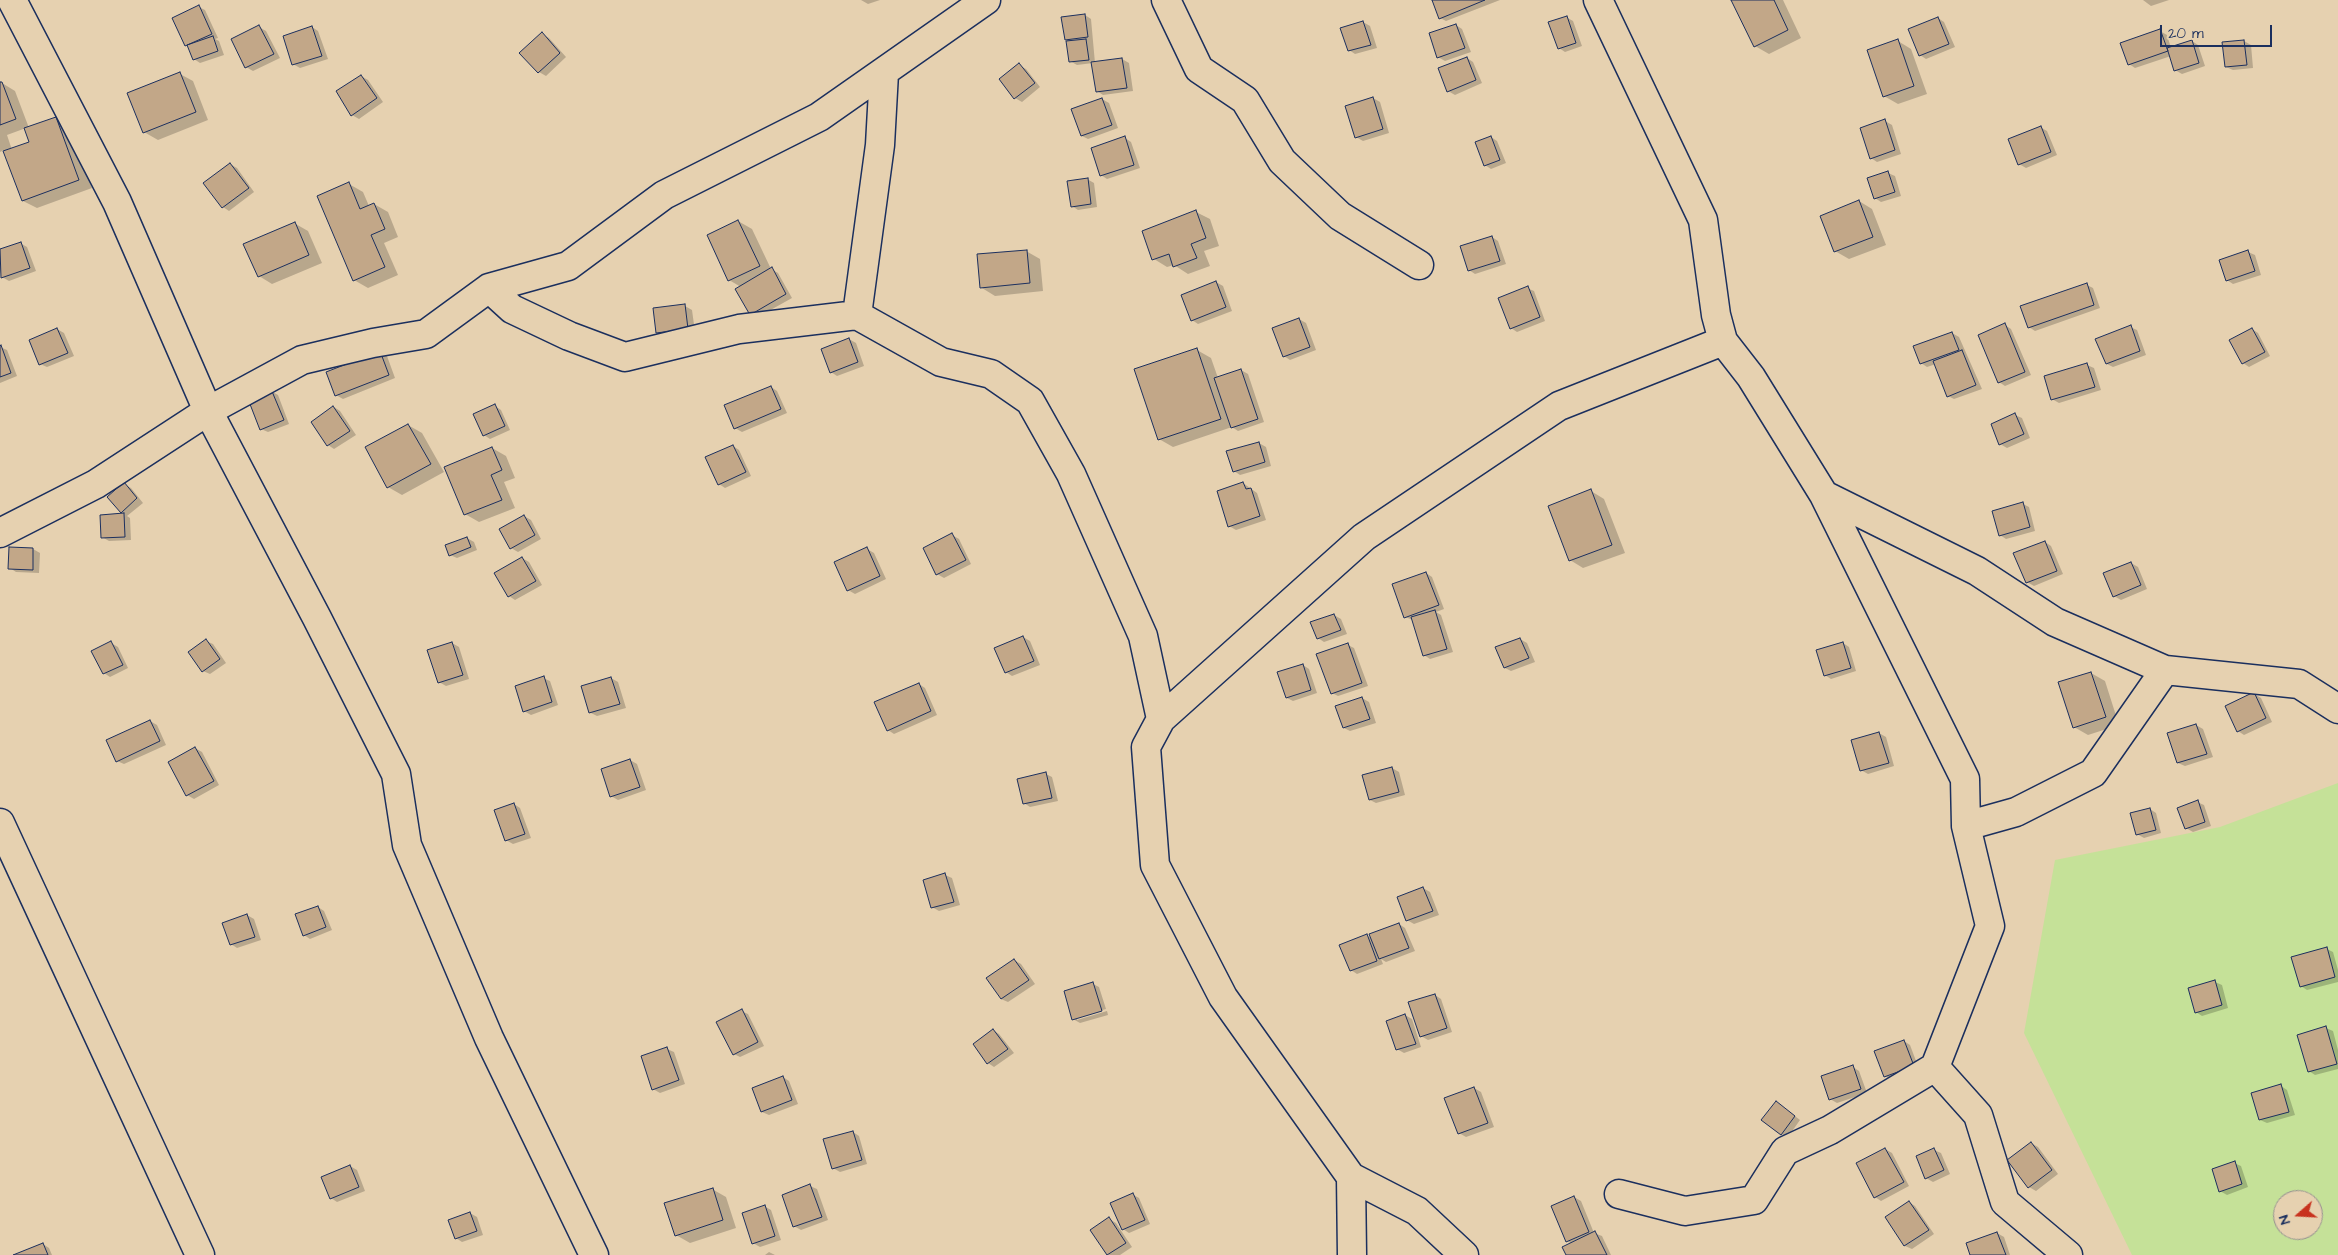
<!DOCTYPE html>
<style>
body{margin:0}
#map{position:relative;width:2338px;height:1255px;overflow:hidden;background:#e6d1b0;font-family:"Architects Daughter",sans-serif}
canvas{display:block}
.north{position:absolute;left:2273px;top:1190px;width:50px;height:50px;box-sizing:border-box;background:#e6d1b0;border:1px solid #95908f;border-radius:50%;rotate:251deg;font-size:14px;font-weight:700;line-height:20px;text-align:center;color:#1b2f5e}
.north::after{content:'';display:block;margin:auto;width:18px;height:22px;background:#c8321e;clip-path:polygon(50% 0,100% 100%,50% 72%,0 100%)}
.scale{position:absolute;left:2160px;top:25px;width:112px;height:22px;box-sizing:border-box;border:2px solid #1b2f5e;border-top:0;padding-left:6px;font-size:15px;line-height:18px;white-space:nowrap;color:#1b2f5e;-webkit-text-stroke:4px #e6d1b0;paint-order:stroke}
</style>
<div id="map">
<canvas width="2338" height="1255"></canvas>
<div class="north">N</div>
<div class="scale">20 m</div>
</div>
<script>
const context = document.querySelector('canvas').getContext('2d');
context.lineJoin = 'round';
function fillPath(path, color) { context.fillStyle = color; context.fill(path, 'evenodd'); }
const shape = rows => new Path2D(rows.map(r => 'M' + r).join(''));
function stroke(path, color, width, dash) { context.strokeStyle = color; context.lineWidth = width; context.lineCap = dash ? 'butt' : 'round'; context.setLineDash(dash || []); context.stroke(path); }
fillPath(shape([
 [2338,783,2338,1255,2132,1255,2024,1033,2055,860,2220,827],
 [2283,1200,2313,1200,2313,1230,2283,1230]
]), '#c5e198');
fillPath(shape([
 [861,0,880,0,868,4],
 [1433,0,1500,0,1446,21,1440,18],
 [1733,0,1783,0,1801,38,1769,54,1755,46],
 [2143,0,2169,0,2151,6],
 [199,7,205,10,218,38,215,39,219,41,224,55,200,63,194,59,189,47,185,45],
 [1085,15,1091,19,1095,63,1122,59,1129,63,1133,91,1103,95,1097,91,1093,63,1077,65,1070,61,1063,18],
 [1566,17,1573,21,1582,46,1565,52,1559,48],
 [1938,18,1944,22,1955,47,1926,59,1920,55],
 [1363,22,1370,26,1377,48,1355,54,1349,50],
 [1456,25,1462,29,1471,52,1445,61,1438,57],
 [259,27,266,31,280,58,253,71,246,67],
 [312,27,318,31,328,59,300,68,293,64],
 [2160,31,2167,35,2171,48,2192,41,2198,45,2205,66,2182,74,2175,70,2171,56,2135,68,2129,64],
 [542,34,549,38,566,57,546,76,539,72,521,53],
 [1898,41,1911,49,1927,94,1898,104,1884,96],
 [2244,41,2251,45,2253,68,2233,70,2226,67],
 [1467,58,1473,62,1482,83,1455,95,1448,91],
 [1019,65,1026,69,1040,87,1022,102,1015,98],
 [180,74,193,81,208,120,158,140,144,132],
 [361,76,368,80,383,102,359,119,352,115],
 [2,83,15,91,29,128,56,118,70,126,92,188,37,208,23,201,4,150,0,152,0,84],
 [26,128,31,143,12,150,7,135],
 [1373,98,1380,102,1389,133,1363,141,1356,137],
 [1102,99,1109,103,1118,128,1088,139,1082,136],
 [1885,121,1892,125,1901,154,1877,162,1871,158],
 [2040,127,2047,131,2057,155,2026,168,2019,164],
 [1491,137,1497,141,1506,163,1491,169,1485,165],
 [1125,138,1131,142,1140,168,1107,179,1101,175],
 [230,164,237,168,254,192,229,211,223,207],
 [1888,173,1895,176,1901,196,1881,202,1875,198],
 [1087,179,1094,183,1097,207,1078,210,1072,206],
 [349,184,363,192,369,206,374,204,388,212,398,237,384,243,398,275,368,288,354,280],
 [1859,201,1872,209,1886,245,1849,259,1835,251],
 [1196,212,1210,219,1219,246,1204,251,1210,266,1188,274,1174,265,1167,267,1154,259],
 [738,221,752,229,771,269,778,273,792,298,758,317,751,314,741,287,729,280],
 [294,223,308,231,322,263,272,284,259,276],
 [1492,237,1498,241,1506,264,1475,274,1469,270],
 [20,243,27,247,36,271,9,281,2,277,0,270,0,251],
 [1026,251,1040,259,1043,291,995,296,982,288],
 [2248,252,2255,255,2261,275,2233,284,2227,280],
 [1216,282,1223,286,1232,311,1198,324,1192,320],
 [2087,285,2093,288,2100,308,2035,331,2029,327],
 [1527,288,1534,291,1545,321,1517,332,1511,328],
 [685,306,692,310,695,332,664,336,657,332],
 [1299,319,1306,323,1316,350,1290,360,1284,356],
 [2005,325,2011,329,2031,375,2005,386,1999,382],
 [2130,327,2137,330,2146,355,2113,367,2107,364],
 [57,329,64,333,74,356,47,367,40,364],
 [2252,329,2258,333,2270,356,2249,367,2243,363],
 [1952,333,1959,337,1982,389,1954,399,1948,396,1936,364,1927,367,1921,363],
 [849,339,856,343,864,366,837,376,831,372],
 [0,347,7,350,17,376,0,383],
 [1197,350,1211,358,1218,378,1241,370,1248,374,1264,422,1238,431,1232,427,1173,447,1159,439],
 [380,353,387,356,395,378,343,399,336,395],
 [2087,365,2094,368,2101,390,2059,403,2052,399],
 [771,387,777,391,787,413,742,432,735,428],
 [271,391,278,395,289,424,268,432,261,429],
 [495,406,501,410,510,430,490,439,484,435],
 [334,407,340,411,356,435,334,449,328,445,312,422],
 [2015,415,2022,418,2030,438,2007,448,2000,444],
 [408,425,422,433,444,472,402,495,388,487],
 [1259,443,1266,447,1271,466,1240,475,1234,471],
 [733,446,739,450,751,476,725,488,719,484],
 [492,448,506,456,515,478,504,482,515,508,479,522,465,514],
 [1243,483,1257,493,1266,520,1236,530,1229,526],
 [124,484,131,488,143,503,127,516,130,518,131,540,109,541,102,537,101,516,125,514,121,512],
 [1591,491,1604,499,1625,553,1583,568,1570,560],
 [2023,504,2029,507,2035,531,2006,539,2000,535],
 [524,516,531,520,541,539,518,552,511,548],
 [952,535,959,539,971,564,944,578,937,574],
 [467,538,474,542,477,550,457,558,450,555],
 [2045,542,2051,546,2063,574,2034,586,2027,582],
 [10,549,33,549,40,553,39,573,16,572,10,568],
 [867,549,874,553,886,579,855,594,848,590],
 [522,558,529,562,542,585,515,600,509,596],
 [2131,563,2138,567,2147,589,2121,600,2114,596],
 [1426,573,1432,577,1444,609,1436,612,1441,615,1453,652,1430,659,1424,655,1413,620,1405,617],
 [1334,615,1341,619,1347,634,1324,642,1318,638],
 [1023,637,1030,641,1040,665,1012,676,1006,672],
 [1520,639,1527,643,1535,662,1511,671,1505,668],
 [206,641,213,644,226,663,210,674,203,671],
 [111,643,118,647,128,668,110,677,104,673],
 [452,643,459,647,469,679,446,686,439,682],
 [1843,643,1849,647,1856,671,1831,679,1825,675],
 [1348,645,1354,648,1368,686,1338,696,1332,693],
 [1303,665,1309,669,1317,693,1293,701,1287,698],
 [2091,673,2105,681,2119,725,2088,735,2074,727],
 [543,678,550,681,558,705,531,715,524,711],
 [611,678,618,682,626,708,597,716,591,713],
 [919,684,925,688,937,715,894,734,888,730],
 [2254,694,2261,698,2272,722,2244,735,2238,731],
 [1362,698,1369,702,1376,723,1350,731,1344,728],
 [150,721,157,725,166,745,124,764,117,761],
 [2196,725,2203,729,2213,757,2185,766,2178,763],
 [1879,733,1886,737,1894,766,1868,774,1861,770],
 [195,748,202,752,219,785,194,799,187,795],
 [630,760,637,764,646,790,618,800,611,796],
 [1392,768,1399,772,1405,795,1376,803,1370,800],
 [1046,774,1052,777,1058,801,1030,807,1024,803],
 [2197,802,2204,805,2211,826,2193,832,2186,828],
 [514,804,520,808,531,838,513,844,506,840],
 [2150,809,2156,813,2161,833,2144,838,2137,834],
 [945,875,952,878,960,905,939,911,932,907],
 [1423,888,1430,892,1439,915,1414,924,1407,920],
 [318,907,324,911,332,930,310,939,304,935],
 [247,915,254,919,261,940,237,948,231,944],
 [1399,924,1405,928,1415,951,1386,962,1381,959,1383,964,1357,974,1351,970,1367,936,1372,938],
 [2327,949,2333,952,2338,970,2338,982,2307,990,2301,986],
 [1014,960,1021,964,1035,984,1008,1002,1001,999],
 [2215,982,2222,985,2228,1008,2202,1016,2196,1012],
 [1093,984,1099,987,1106,1009,1077,1017,1077,1020,1107,1011,1108,1015,1080,1023,1073,1019],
 [1435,995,1441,999,1452,1032,1428,1040,1421,1036],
 [741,1011,748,1014,764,1046,740,1057,734,1054],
 [1405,1015,1412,1019,1421,1047,1404,1053,1397,1049],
 [2326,1028,2333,1031,2338,1050,2338,1069,2315,1075,2309,1071],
 [993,1030,999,1034,1014,1053,994,1067,988,1063],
 [1904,1041,1910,1045,1919,1069,1891,1080,1885,1076],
 [667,1049,674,1052,685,1084,660,1093,653,1089],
 [1853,1067,1859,1071,1867,1093,1837,1103,1830,1099],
 [783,1077,789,1081,798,1104,769,1115,762,1112],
 [2281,1086,2287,1090,2295,1115,2267,1123,2260,1120],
 [1474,1088,1481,1092,1494,1127,1466,1137,1459,1133],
 [1783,1107,1800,1120,1788,1137,1781,1134],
 [853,1132,859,1136,867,1164,840,1172,833,1168],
 [2031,1143,2038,1147,2058,1174,2036,1191,2029,1187],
 [1885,1149,1892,1153,1909,1186,1881,1201,1875,1197],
 [1934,1150,1941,1153,1950,1174,1933,1182,1926,1178],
 [2234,1163,2241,1166,2248,1187,2227,1195,2220,1191],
 [350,1166,357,1170,365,1191,337,1202,331,1198],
 [810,1186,817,1189,828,1220,801,1230,794,1226],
 [712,1189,726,1197,736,1228,690,1243,676,1235],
 [1132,1194,1139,1198,1150,1224,1129,1233,1123,1229],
 [1574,1197,1581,1201,1594,1233,1602,1236,1611,1255,1567,1255,1572,1244,1567,1241],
 [1909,1202,1915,1206,1934,1234,1912,1249,1905,1246,1887,1217],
 [764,1206,771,1210,781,1240,760,1247,753,1243],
 [470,1213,477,1217,483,1235,462,1242,456,1238],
 [1109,1219,1116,1223,1132,1247,1120,1255,1109,1255,1092,1230],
 [1997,1233,2004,1237,2010,1255,1971,1255],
 [43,1244,49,1248,52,1255,17,1255],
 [769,1252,775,1255,765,1255]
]), '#0003');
const building = shape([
 [1432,0,1485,0,1439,19,1432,0],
 [1731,0,1774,0,1788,30,1754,47,1731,0],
 [199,5,212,34,185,46,172,18,199,5],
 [1085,14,1088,37,1065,40,1061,17,1085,14],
 [1567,16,1576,43,1558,49,1548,22,1567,16],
 [1938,17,1949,44,1919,56,1908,29,1938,17],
 [1363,21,1371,45,1348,51,1340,28,1363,21],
 [1456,24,1465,48,1437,58,1429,33,1456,24],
 [259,25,274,54,245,68,231,39,259,25],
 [312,26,322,56,292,65,283,36,312,26],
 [2160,29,2168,51,2128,65,2120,43,2160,29],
 [542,32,560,53,538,73,519,53,542,32],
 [213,36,218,51,193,60,187,45,213,36],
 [1086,39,1089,60,1069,62,1066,41,1086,39],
 [1898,39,1914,86,1883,97,1867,50,1898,39],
 [2192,40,2199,63,2174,71,2167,48,2192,40],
 [2244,40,2247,65,2225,67,2222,42,2244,40],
 [1467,57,1476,80,1447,92,1438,68,1467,57],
 [1122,58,1127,88,1096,92,1091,62,1122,58],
 [1019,63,1035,83,1014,99,999,79,1019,63],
 [180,72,196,112,143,133,127,93,180,72],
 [361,75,377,98,351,116,336,91,361,75],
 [0,82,2,82,16,119,0,125,0,82],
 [1373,97,1383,129,1355,138,1345,106,1373,97],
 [1102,98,1112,125,1081,136,1071,109,1102,98],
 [56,117,79,180,22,201,3,151,29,142,24,128,56,117],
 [1885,119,1895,150,1870,159,1860,128,1885,119],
 [2041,126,2051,152,2018,165,2008,139,2041,126],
 [1125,136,1134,165,1100,176,1091,148,1125,136],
 [1491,136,1500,160,1484,166,1475,142,1491,136],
 [230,163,249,188,222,208,203,183,230,163],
 [1888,171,1895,192,1874,199,1867,178,1888,171],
 [1088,178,1091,204,1071,207,1067,181,1088,178],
 [349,182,360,209,374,203,385,229,371,235,385,267,353,281,317,196,349,182],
 [1859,200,1873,237,1834,252,1820,216,1859,200],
 [1196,210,1206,238,1191,244,1197,258,1173,267,1169,254,1152,260,1142,231,1196,210],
 [738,220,760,266,728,281,707,235,738,220],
 [295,222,309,255,258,277,243,244,295,222],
 [1492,236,1500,261,1468,271,1460,246,1492,236],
 [21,242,30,268,1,278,0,249,21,242],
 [1027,250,1030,283,980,288,977,254,1027,250],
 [2248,250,2255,271,2226,281,2219,260,2248,250],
 [772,267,786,294,750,315,735,289,772,267],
 [1216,281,1226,307,1191,321,1181,295,1216,281],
 [2087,283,2094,305,2028,328,2020,306,2087,283],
 [1528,286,1540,317,1510,329,1498,298,1528,286],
 [685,304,688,329,656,333,653,308,685,304],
 [1299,318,1310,347,1283,357,1272,328,1299,318],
 [2005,323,2025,372,1998,383,1978,335,2005,323],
 [2131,325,2140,351,2106,364,2095,339,2131,325],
 [57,328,68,353,39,365,29,340,57,328],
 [2252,328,2265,352,2242,364,2229,340,2252,328],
 [1952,332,1959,350,1920,364,1913,346,1952,332],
 [849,338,858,362,830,373,821,349,849,338],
 [1,345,11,373,0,377,0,346,1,345],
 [1197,348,1221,419,1158,440,1134,369,1197,348],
 [1962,350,1976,385,1947,397,1933,361,1962,350],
 [380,351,389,375,335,396,326,372,380,351],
 [2087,363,2095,387,2051,400,2044,376,2087,363],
 [1241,369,1258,419,1231,428,1214,378,1241,369],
 [771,386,781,409,734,429,724,405,771,386],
 [271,389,284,420,260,430,248,399,271,389],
 [495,404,505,426,483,436,473,414,495,404],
 [333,406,350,431,327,446,311,422,333,406],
 [2015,413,2024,434,1999,445,1991,424,2015,413],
 [408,424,431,464,387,488,365,447,408,424],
 [1259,442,1265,462,1233,472,1226,451,1259,442],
 [733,445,746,472,718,485,705,457,733,445],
 [492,447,502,470,491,475,502,500,464,515,444,467,492,447],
 [124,482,137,498,121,513,107,497,124,482],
 [1243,482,1246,489,1251,488,1260,516,1228,527,1217,491,1243,482],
 [1591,489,1612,545,1569,561,1548,506,1591,489],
 [2023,502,2030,527,1999,536,1992,511,2023,502],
 [124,513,125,537,101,538,100,515,124,513],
 [524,515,535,535,510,549,499,529,524,515],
 [952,533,966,560,936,575,923,548,952,533],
 [467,537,471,547,449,556,445,545,467,537],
 [2045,541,2057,571,2026,583,2013,553,2045,541],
 [9,547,33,548,33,570,8,569,9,547],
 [867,547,880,576,847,591,834,562,867,547],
 [522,557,536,581,508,597,494,573,522,557],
 [2131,562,2141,585,2113,597,2103,573,2131,562],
 [1426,572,1439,605,1404,618,1392,584,1426,572],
 [1435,610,1447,649,1423,656,1411,617,1435,610],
 [1334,614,1341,630,1317,639,1310,622,1334,614],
 [1023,636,1034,661,1005,673,994,648,1023,636],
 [1520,638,1529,658,1504,668,1495,647,1520,638],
 [206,639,220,659,202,672,188,652,206,639],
 [111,641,123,665,103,674,91,651,111,641],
 [452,642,463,675,438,683,427,650,452,642],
 [1843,642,1851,668,1824,676,1816,650,1843,642],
 [1348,643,1362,683,1331,694,1316,654,1348,643],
 [1303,664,1311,690,1286,698,1277,672,1303,664],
 [2091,672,2106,717,2073,728,2058,682,2091,672],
 [544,676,552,702,523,712,515,686,544,676],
 [611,677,620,704,589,713,581,686,611,677],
 [919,683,931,711,887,731,874,702,919,683],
 [2254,692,2266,718,2237,732,2225,706,2254,692],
 [1362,697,1370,719,1343,728,1335,706,1362,697],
 [150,720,160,741,116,762,106,740,150,720],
 [2196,724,2207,754,2177,763,2167,733,2196,724],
 [1879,732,1889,763,1860,771,1851,740,1879,732],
 [195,747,214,781,186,796,168,762,195,747],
 [630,759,640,787,610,797,601,769,630,759],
 [1392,767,1399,792,1369,800,1362,775,1392,767],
 [1046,772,1052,798,1023,804,1017,779,1046,772],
 [2198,800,2205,822,2185,829,2177,808,2198,800],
 [514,803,525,834,505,841,494,810,514,803],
 [2150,808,2156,830,2136,835,2130,813,2150,808],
 [945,873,954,902,931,908,923,880,945,873],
 [1423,887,1433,911,1406,921,1397,897,1423,887],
 [318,906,326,927,303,936,295,914,318,906],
 [247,914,255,937,230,945,222,923,247,914],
 [1399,923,1409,948,1379,959,1369,934,1399,923],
 [1367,934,1377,961,1350,971,1339,945,1367,934],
 [2327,947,2335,977,2300,987,2291,957,2327,947],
 [1014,959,1029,980,1001,999,986,978,1014,959],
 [2215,980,2222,1005,2195,1013,2188,988,2215,980],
 [1093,982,1102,1011,1072,1020,1064,991,1093,982],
 [1435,994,1447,1028,1420,1037,1408,1002,1435,994],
 [742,1009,758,1042,733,1055,716,1022,742,1009],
 [1405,1014,1416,1044,1396,1050,1386,1021,1405,1014],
 [2326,1026,2337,1064,2308,1072,2297,1035,2326,1026],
 [993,1029,1008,1049,987,1064,973,1044,993,1029],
 [1904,1040,1914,1066,1884,1077,1874,1051,1904,1040],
 [667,1047,679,1080,652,1090,641,1056,667,1047],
 [1853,1065,1861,1089,1829,1100,1821,1076,1853,1065],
 [783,1076,792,1100,761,1112,752,1088,783,1076],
 [2281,1084,2289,1112,2259,1120,2251,1093,2281,1084],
 [1474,1087,1488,1123,1458,1134,1444,1098,1474,1087],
 [1776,1101,1795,1116,1781,1135,1761,1120,1776,1101],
 [853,1131,862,1160,832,1169,823,1139,853,1131],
 [2031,1142,2052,1170,2028,1188,2007,1160,2031,1142],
 [1885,1148,1904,1182,1874,1198,1856,1163,1885,1148],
 [1934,1148,1944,1170,1925,1179,1916,1156,1934,1148],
 [2235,1161,2242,1184,2219,1192,2212,1169,2235,1161],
 [350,1165,359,1187,330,1199,321,1177,350,1165],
 [810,1184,822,1217,793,1227,782,1195,810,1184],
 [713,1188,723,1220,675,1236,664,1203,713,1188],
 [1133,1193,1145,1220,1122,1230,1110,1203,1133,1193],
 [1574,1196,1589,1232,1566,1242,1551,1206,1574,1196],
 [1909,1201,1929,1230,1904,1246,1885,1217,1909,1201],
 [765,1205,775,1236,752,1244,742,1213,765,1205],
 [470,1212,477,1231,455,1239,448,1220,470,1212],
 [1109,1217,1126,1243,1107,1255,1090,1230,1109,1217],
 [1595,1231,1607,1255,1566,1255,1562,1247,1595,1231],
 [1997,1232,2006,1255,1970,1255,1966,1243,1997,1232],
 [43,1243,48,1255,13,1255,43,1243]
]);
fillPath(building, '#c2a788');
stroke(building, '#1b2f5e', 1);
const street = shape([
 [12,0,117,202,208,411,317,618,396,774,407,845,489,1038,594,1255],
 [1166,0,1199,69,1245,100,1282,161,1340,216,1419,265],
 [1598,0,1703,220,1716,315,1723,341,1751,377,1824,495,1965,779,1966,826,1990,926,1935,1067,1978,1115,2005,1202,2068,1255],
 [489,288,568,266,664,195,819,117,986,0],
 [857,315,880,145,884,73],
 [1824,495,1977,571,2055,622,2165,670,2299,684,2338,709],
 [0,533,96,484,208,411,302,360,373,343,426,334,489,288,512,309,569,336,625,357,739,329,857,315,941,362,991,374,1030,401,1071,474,1143,636,1161,719,1146,747,1155,865,1223,997,1351,1177,1352,1255],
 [1161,719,1364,537,1559,406,1723,341],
 [0,823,200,1255],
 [1966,826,2016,812,2093,773,2165,670],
 [1351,1177,1417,1211,1464,1255],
 [1619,1194,1685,1211,1754,1200,1785,1151,1830,1130,1935,1067]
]);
stroke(street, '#1b2f5e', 31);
stroke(street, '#e6d1b0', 28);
</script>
